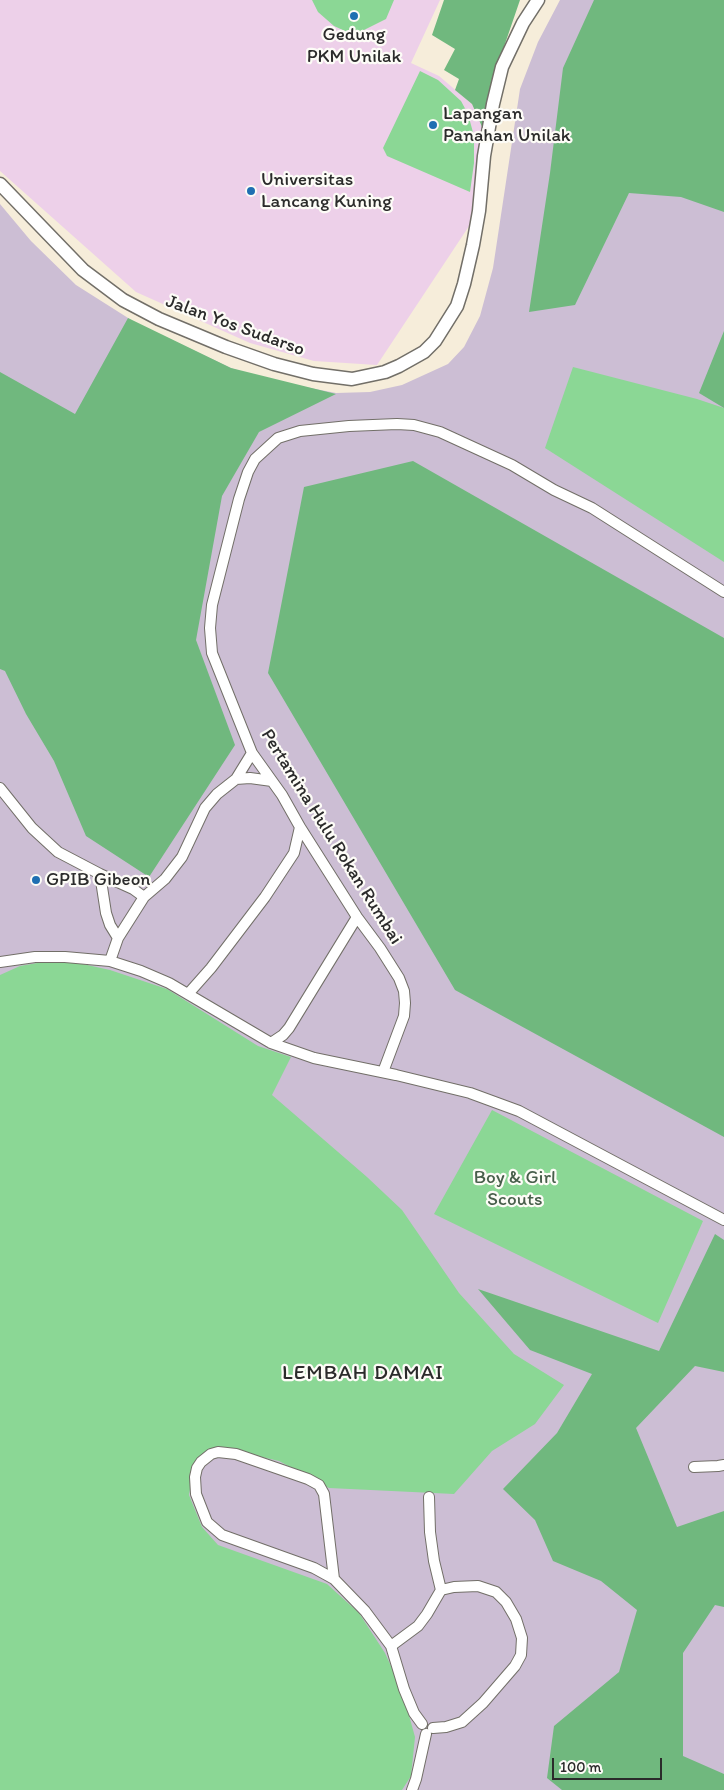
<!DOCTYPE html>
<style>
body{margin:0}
#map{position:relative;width:724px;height:1790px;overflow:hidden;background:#f6edda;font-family:Itim,sans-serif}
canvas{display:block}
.scale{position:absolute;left:552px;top:1758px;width:110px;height:22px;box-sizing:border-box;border:2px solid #2b2b2b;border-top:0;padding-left:6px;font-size:15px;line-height:18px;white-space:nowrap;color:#2b2b2b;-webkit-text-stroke:4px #fdfcf7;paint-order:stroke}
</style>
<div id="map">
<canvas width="724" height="1790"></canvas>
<div class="scale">100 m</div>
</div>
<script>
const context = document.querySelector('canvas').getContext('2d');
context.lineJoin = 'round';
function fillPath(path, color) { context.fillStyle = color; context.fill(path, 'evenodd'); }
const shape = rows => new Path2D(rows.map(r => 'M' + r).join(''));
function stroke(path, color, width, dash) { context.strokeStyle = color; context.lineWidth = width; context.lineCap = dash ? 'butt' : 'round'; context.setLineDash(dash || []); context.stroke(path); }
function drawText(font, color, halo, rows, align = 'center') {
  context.font = font + ' Itim,sans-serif'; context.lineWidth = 4.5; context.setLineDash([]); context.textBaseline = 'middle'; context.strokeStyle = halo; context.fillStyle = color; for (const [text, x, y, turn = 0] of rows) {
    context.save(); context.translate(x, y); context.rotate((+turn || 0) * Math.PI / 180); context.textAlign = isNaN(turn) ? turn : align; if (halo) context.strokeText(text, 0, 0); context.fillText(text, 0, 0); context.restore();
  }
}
fillPath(shape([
 [0,0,440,0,411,63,439,76,472,104,483,129,479,211,377,365,314,361,250,343,136,292,0,171]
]), '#edd0e9');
fillPath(shape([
 [560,0,724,0,724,1790,0,1790,0,204,31,241,76,285,136,323,231,368,264,379,336,393,370,392,402,385,448,364,464,347,480,316,493,268,520,89,538,42]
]), '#ccbed4');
fillPath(shape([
 [312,0,394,0,386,19,360,32,345,31,334,26,318,12],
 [420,71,438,80,461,101,468,114,474,136,474,163,470,192,387,156,383,148],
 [573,367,697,399,724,408,724,562,545,448],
 [60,959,110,970,167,989,258,1046,291,1057,272,1095,367,1177,402,1210,459,1293,514,1354,564,1385,535,1424,492,1451,454,1494,329,1488,279,1461,253,1455,217,1449,194,1467,189,1495,202,1527,218,1545,327,1584,359,1613,385,1653,402,1690,415,1737,411,1776,402,1790,0,1790,0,975,20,966],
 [492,1110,703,1221,658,1323,434,1214]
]), '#8bd795');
fillPath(shape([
 [444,0,520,0,495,73,483,129,472,104,455,90,459,79,444,70,455,49,432,35],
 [594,0,724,0,724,212,681,197,629,193,575,305,529,312,550,173,563,68],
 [128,318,231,368,336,394,259,432,222,496,196,640,235,745,149,877,86,836,54,761,26,714,5,671,0,669,0,372,75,414],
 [724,331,724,408,699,393],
 [413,461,724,638,724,1137,455,990,268,673,304,487],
 [715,1234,724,1240,724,1372,695,1366,636,1428,677,1527,724,1511,724,1607,715,1605,683,1653,683,1756,724,1774,724,1790,562,1790,547,1778,554,1726,619,1672,637,1610,601,1581,553,1561,535,1520,503,1489,557,1433,592,1374,530,1350,478,1289,659,1351]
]), '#70b87e');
const minor = shape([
 [236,779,250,778,272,781],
 [0,788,32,828,58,852,100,874,133,889,144,897],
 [100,874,106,913,110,925,118,938],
 [110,961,118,938,144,897,165,879,182,857,205,808,217,794,236,779,252,753],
 [0,962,35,957,65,957,110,961,141,971,169,983,271,1043,314,1058,396,1075,470,1093,519,1111,724,1220],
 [188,994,211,968,265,897,294,853,300,827],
 [271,1043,283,1035,289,1028,357,917],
 [383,1072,404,1016,405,1003,404,991,399,978,380,948,357,917,300,827,282,795,252,753,212,653,210,628,212,605,239,499,248,472,255,459,278,438,300,431,349,426,397,424,414,425,440,432,512,465,554,490,592,508,724,592],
 [694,1467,718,1466,724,1465],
 [429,1497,430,1532,434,1561,441,1590],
 [334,1579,324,1494,319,1485,308,1479,236,1454,218,1452,211,1454,201,1462,197,1468,195,1477,196,1494,207,1522,222,1535,314,1568,334,1579,365,1611,391,1646,404,1689,414,1713,422,1724],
 [391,1646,418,1626,427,1614,441,1590,454,1587,478,1586,496,1592,506,1602,516,1619,522,1638,521,1655,515,1666,483,1703,462,1722,446,1727,433,1728],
 [412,1790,416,1779,426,1734]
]);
const major = shape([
 [0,184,83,270,123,300,159,319,226,347,274,364,313,374,352,379,385,372,399,366,424,352,435,341,457,306,464,284,473,245,479,211,484,156,493,104,502,67,523,23,538,0]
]);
stroke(minor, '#726f68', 12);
stroke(major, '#726f68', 15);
stroke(minor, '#fff', 10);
stroke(major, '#fff', 12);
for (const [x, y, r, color] of [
 [354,16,5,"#1f6fb2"],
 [433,125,5,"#1f6fb2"],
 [251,191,5,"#1f6fb2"],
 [36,880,5,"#1f6fb2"]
]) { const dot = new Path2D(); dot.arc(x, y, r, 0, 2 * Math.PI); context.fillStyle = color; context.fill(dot); stroke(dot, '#fdfcf7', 2); }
drawText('19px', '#2b2b2b', '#fdfcf7', [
 ["Gedung",354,35,"center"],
 ["PKM Unilak",354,57,"center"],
 ["Lapangan",443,114],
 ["Panahan Unilak",443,136],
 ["Universitas",261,180],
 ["Lancang Kuning",261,202],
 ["GPIB Gibeon",46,880]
], 'left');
drawText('19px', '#2b2b2b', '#fdfcf7', [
 ["Jalan Yos Sudarso",235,326,20],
 ["Pertamina Hulu Rokan Rumbai",331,837,58]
]);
drawText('19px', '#485f4b', '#fdfcf7', [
 ["Boy & Girl",515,1178],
 ["Scouts",515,1200]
]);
context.letterSpacing = '1px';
drawText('21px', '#2b2b2b', '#fdfcf7', [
 ["LEMBAH DAMAI",363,1374]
]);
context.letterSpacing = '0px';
</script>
